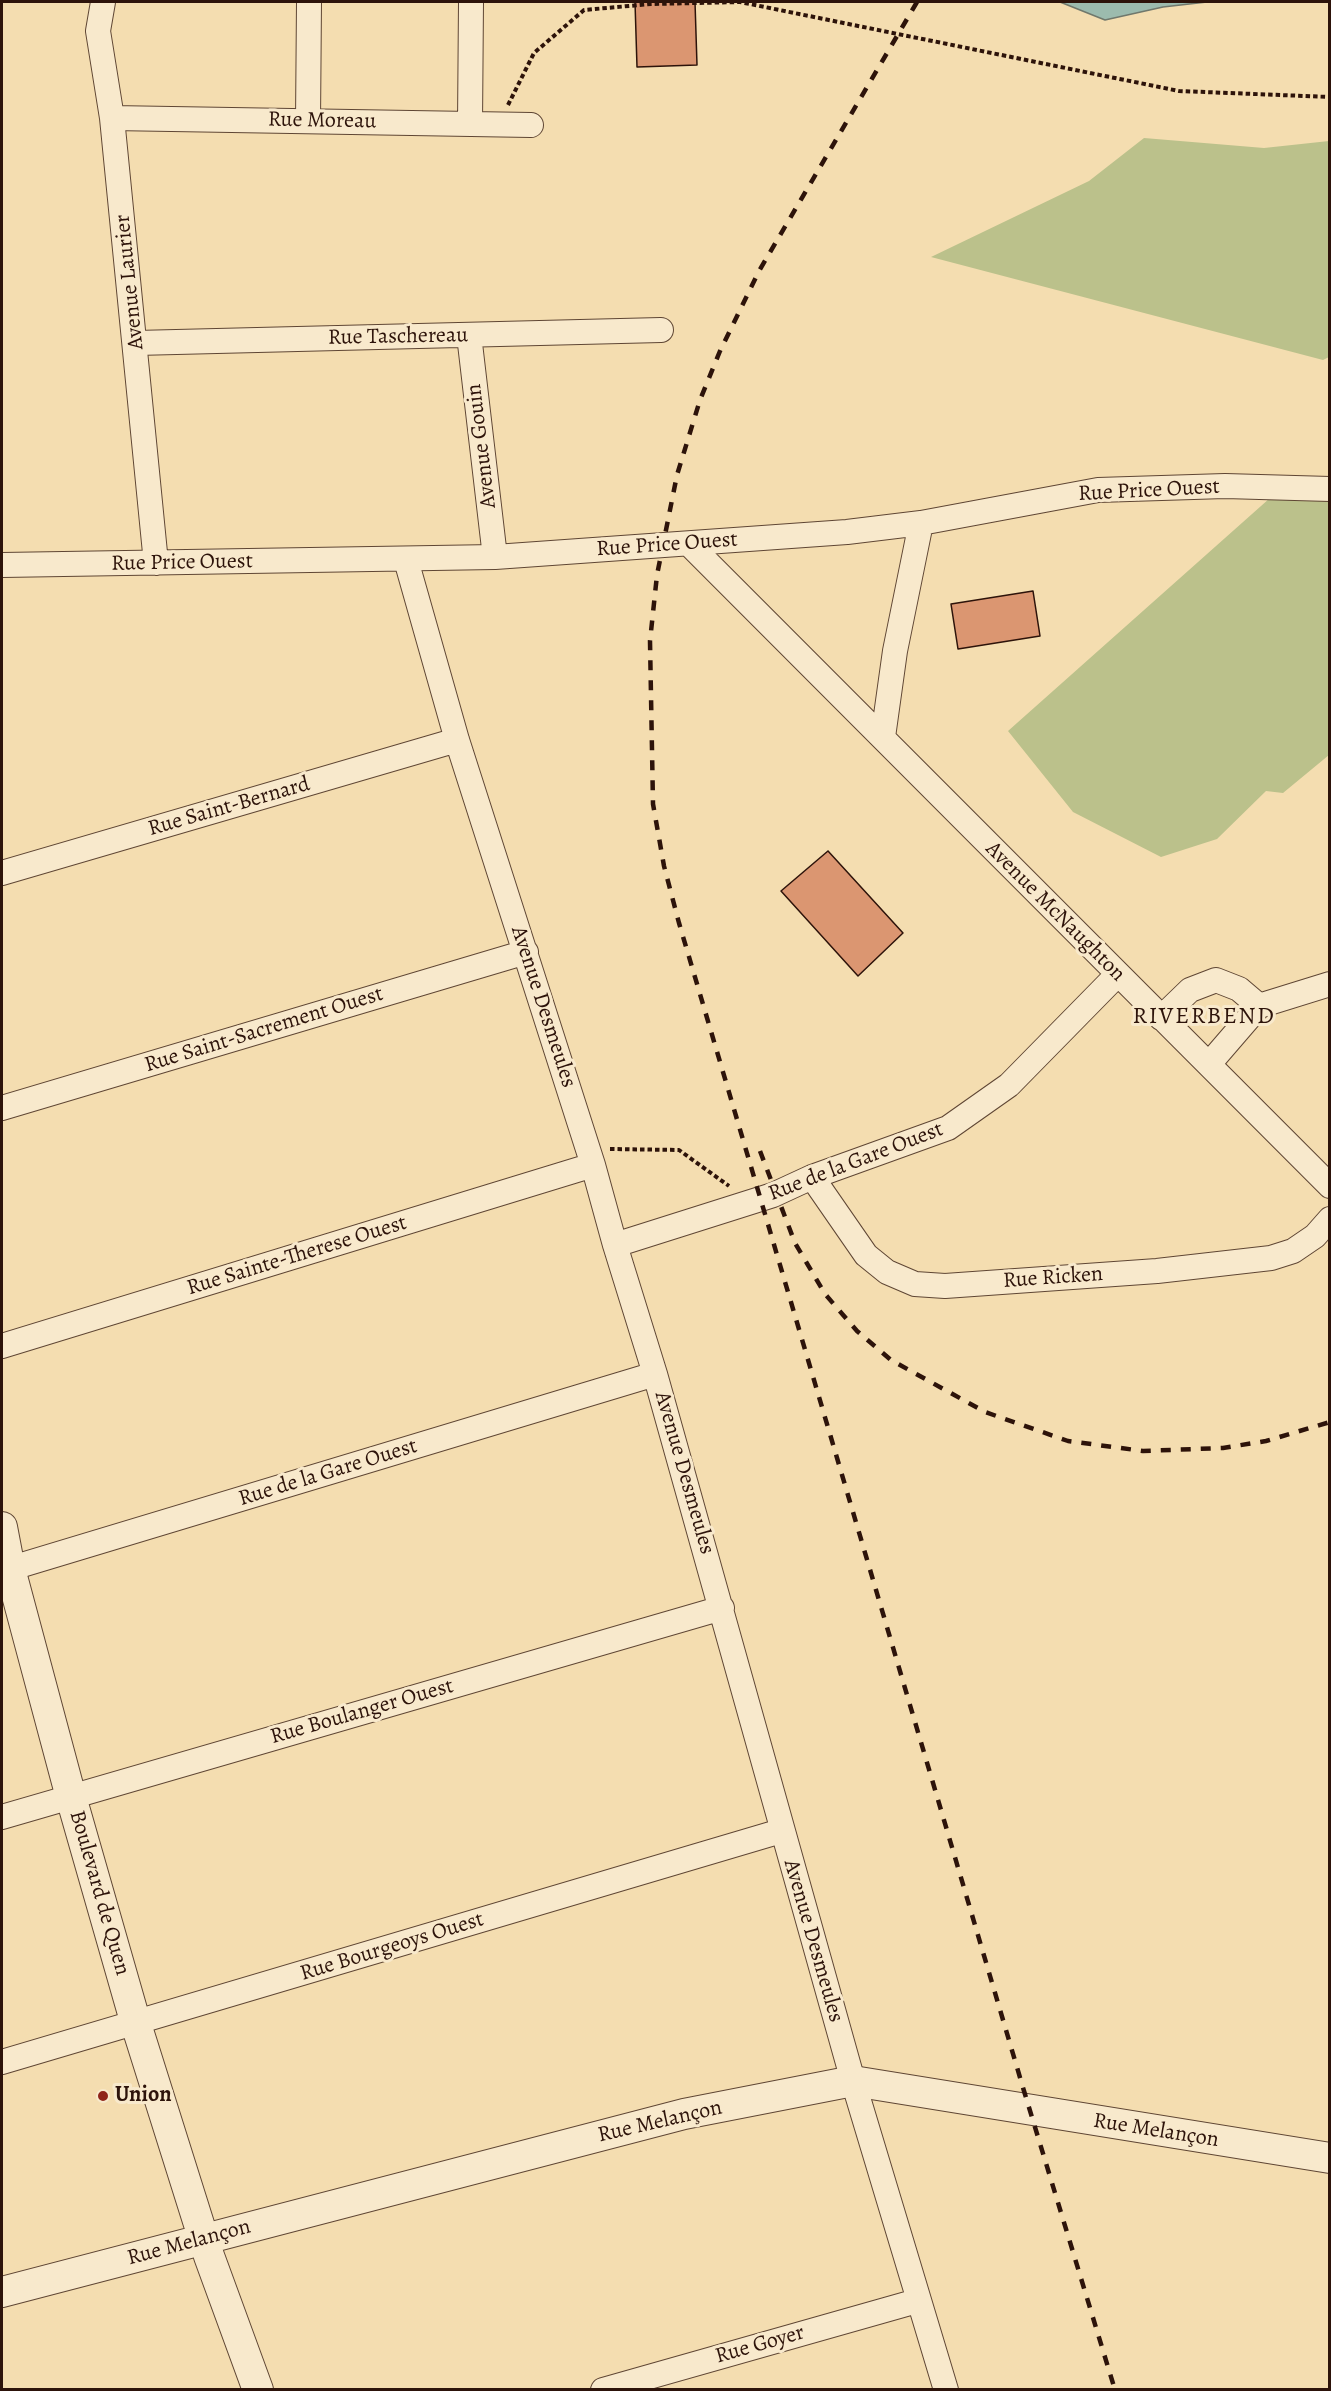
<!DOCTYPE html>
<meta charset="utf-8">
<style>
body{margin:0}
#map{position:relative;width:1331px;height:2391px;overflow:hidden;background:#f4ddb0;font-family:Alegreya,serif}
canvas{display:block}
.frame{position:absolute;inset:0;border:3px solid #2d130a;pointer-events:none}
</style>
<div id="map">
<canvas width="1331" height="2391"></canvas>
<div class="frame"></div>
</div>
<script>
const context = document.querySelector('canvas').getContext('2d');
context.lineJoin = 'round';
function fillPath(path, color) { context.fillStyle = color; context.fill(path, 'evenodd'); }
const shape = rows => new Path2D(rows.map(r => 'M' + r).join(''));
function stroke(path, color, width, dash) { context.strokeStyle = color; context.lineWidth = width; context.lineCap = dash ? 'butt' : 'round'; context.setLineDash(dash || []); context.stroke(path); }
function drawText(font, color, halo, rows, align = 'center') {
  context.font = font + ' Alegreya,serif'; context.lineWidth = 6; context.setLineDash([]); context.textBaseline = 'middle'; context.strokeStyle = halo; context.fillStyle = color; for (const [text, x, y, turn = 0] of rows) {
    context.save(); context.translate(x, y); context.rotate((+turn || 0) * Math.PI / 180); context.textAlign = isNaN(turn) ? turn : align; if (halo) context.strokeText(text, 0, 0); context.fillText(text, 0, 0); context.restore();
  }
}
fillPath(shape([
 [1144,138,1264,148,1329,141,1329,357,1323,360,931,257,1089,181],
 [1270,498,1329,501,1329,755,1283,793,1266,791,1217,839,1161,857,1073,812,1008,731]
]), '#bbc18b');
const water = shape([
 [1060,2,1207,2,1163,7,1105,20,1060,2]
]);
fillPath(water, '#9cbbae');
stroke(water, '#70786c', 1.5);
const building = shape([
 [635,2,695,2,697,65,637,67,635,2],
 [1033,591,1040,636,958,649,951,604,1033,591],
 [828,851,903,933,858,976,781,891,828,851]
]);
fillPath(building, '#db9671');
stroke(building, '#2d130a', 1.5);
const minor = shape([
 [103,2,98,31,112,118,156,563],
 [112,118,531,125],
 [308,121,309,2],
 [470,124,471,2],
 [469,335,495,557],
 [136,343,661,330],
 [690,545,1330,1186],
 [406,560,457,740,593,1165,615,1245,655,1374,853,2081,946,2390],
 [2,565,495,557,847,532,921,523,1098,490,1225,486,1330,489],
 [883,737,895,651,921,523],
 [2,873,457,740],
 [1161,1018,1190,990,1216,980,1239,989,1259,1006],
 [1209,1064,1259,1006,1330,984],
 [2,1108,526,952],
 [812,1177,866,1255,887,1272,915,1284,945,1286,1157,1271,1271,1258,1293,1251,1315,1236,1330,1219],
 [615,1245,773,1195,812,1177,948,1128,1009,1085,1117,975],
 [2,1346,593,1165],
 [2,1571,655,1374],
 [2,1817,722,1608],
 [2,2062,781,1831],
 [603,2390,917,2301]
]);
const tertiary = shape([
 [2,1527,10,1569,71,1797,136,2024,209,2256,258,2390],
 [2,2292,684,2114,853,2081,1330,2158]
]);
stroke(minor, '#5f4634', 26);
stroke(tertiary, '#5f4634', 32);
stroke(shape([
 [508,105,534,53,584,10,651,4,740,2,1179,91,1330,97],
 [610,1149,679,1150,729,1186]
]), '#2d130a', 4, [4.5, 3]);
stroke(minor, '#f8e9cc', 24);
stroke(tertiary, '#f8e9cc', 30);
stroke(shape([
 [917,2,759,271,720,351,700,400,677,475,657,575,650,641,653,804,664,866,679,923,1024,2091,1115,2390],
 [760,1151,795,1243,825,1294,857,1331,891,1360,985,1412,1068,1441,1143,1451,1223,1448,1266,1441,1330,1422]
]), '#2d130a', 4.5, [10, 10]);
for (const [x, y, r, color] of [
 [103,2096,6,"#8f2418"]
]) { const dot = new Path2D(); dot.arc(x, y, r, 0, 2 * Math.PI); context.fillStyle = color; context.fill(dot); stroke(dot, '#f8e9cc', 2); }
drawText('22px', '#2d130a', '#f8e9cc', [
 ["Rue Moreau",322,121,1],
 ["Avenue Laurier",130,282,-96],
 ["Rue Taschereau",398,337,-1],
 ["Avenue Gouin",482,446,-97],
 ["Rue Price Ouest",1149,491,-3],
 ["Rue Price Ouest",667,545,-4],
 ["Rue Price Ouest",182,563,-1],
 ["Rue Saint-Bernard",229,807,-16],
 ["Avenue McNaughton",1055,912,45],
 ["Avenue Desmeules",543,1007,72],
 ["Rue Saint-Sacrement Ouest",264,1030,-17],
 ["Rue de la Gare Ouest",856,1162,-21],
 ["Rue Sainte-Therese Ouest",297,1256,-17],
 ["Rue Ricken",1053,1278,-4],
 ["Rue de la Gare Ouest",328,1473,-17],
 ["Avenue Desmeules",684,1473,74],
 ["Rue Boulanger Ouest",362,1712,-16],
 ["Boulevard de Quen",99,1893,74],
 ["Avenue Desmeules",813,1941,74],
 ["Rue Bourgeoys Ouest",392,1947,-17],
 ["Rue Melançon",660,2122,-13],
 ["Rue Melançon",1156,2131,9],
 ["Rue Melançon",189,2243,-15],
 ["Rue Goyer",760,2345,-16]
]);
drawText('bold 22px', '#2d130a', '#f8e9cc', [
 ["Union",115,2096]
], 'left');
context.letterSpacing = '1.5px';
drawText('24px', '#2d130a', '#f8e9cc', [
 ["RIVERBEND",1204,1017]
]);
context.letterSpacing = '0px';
</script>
